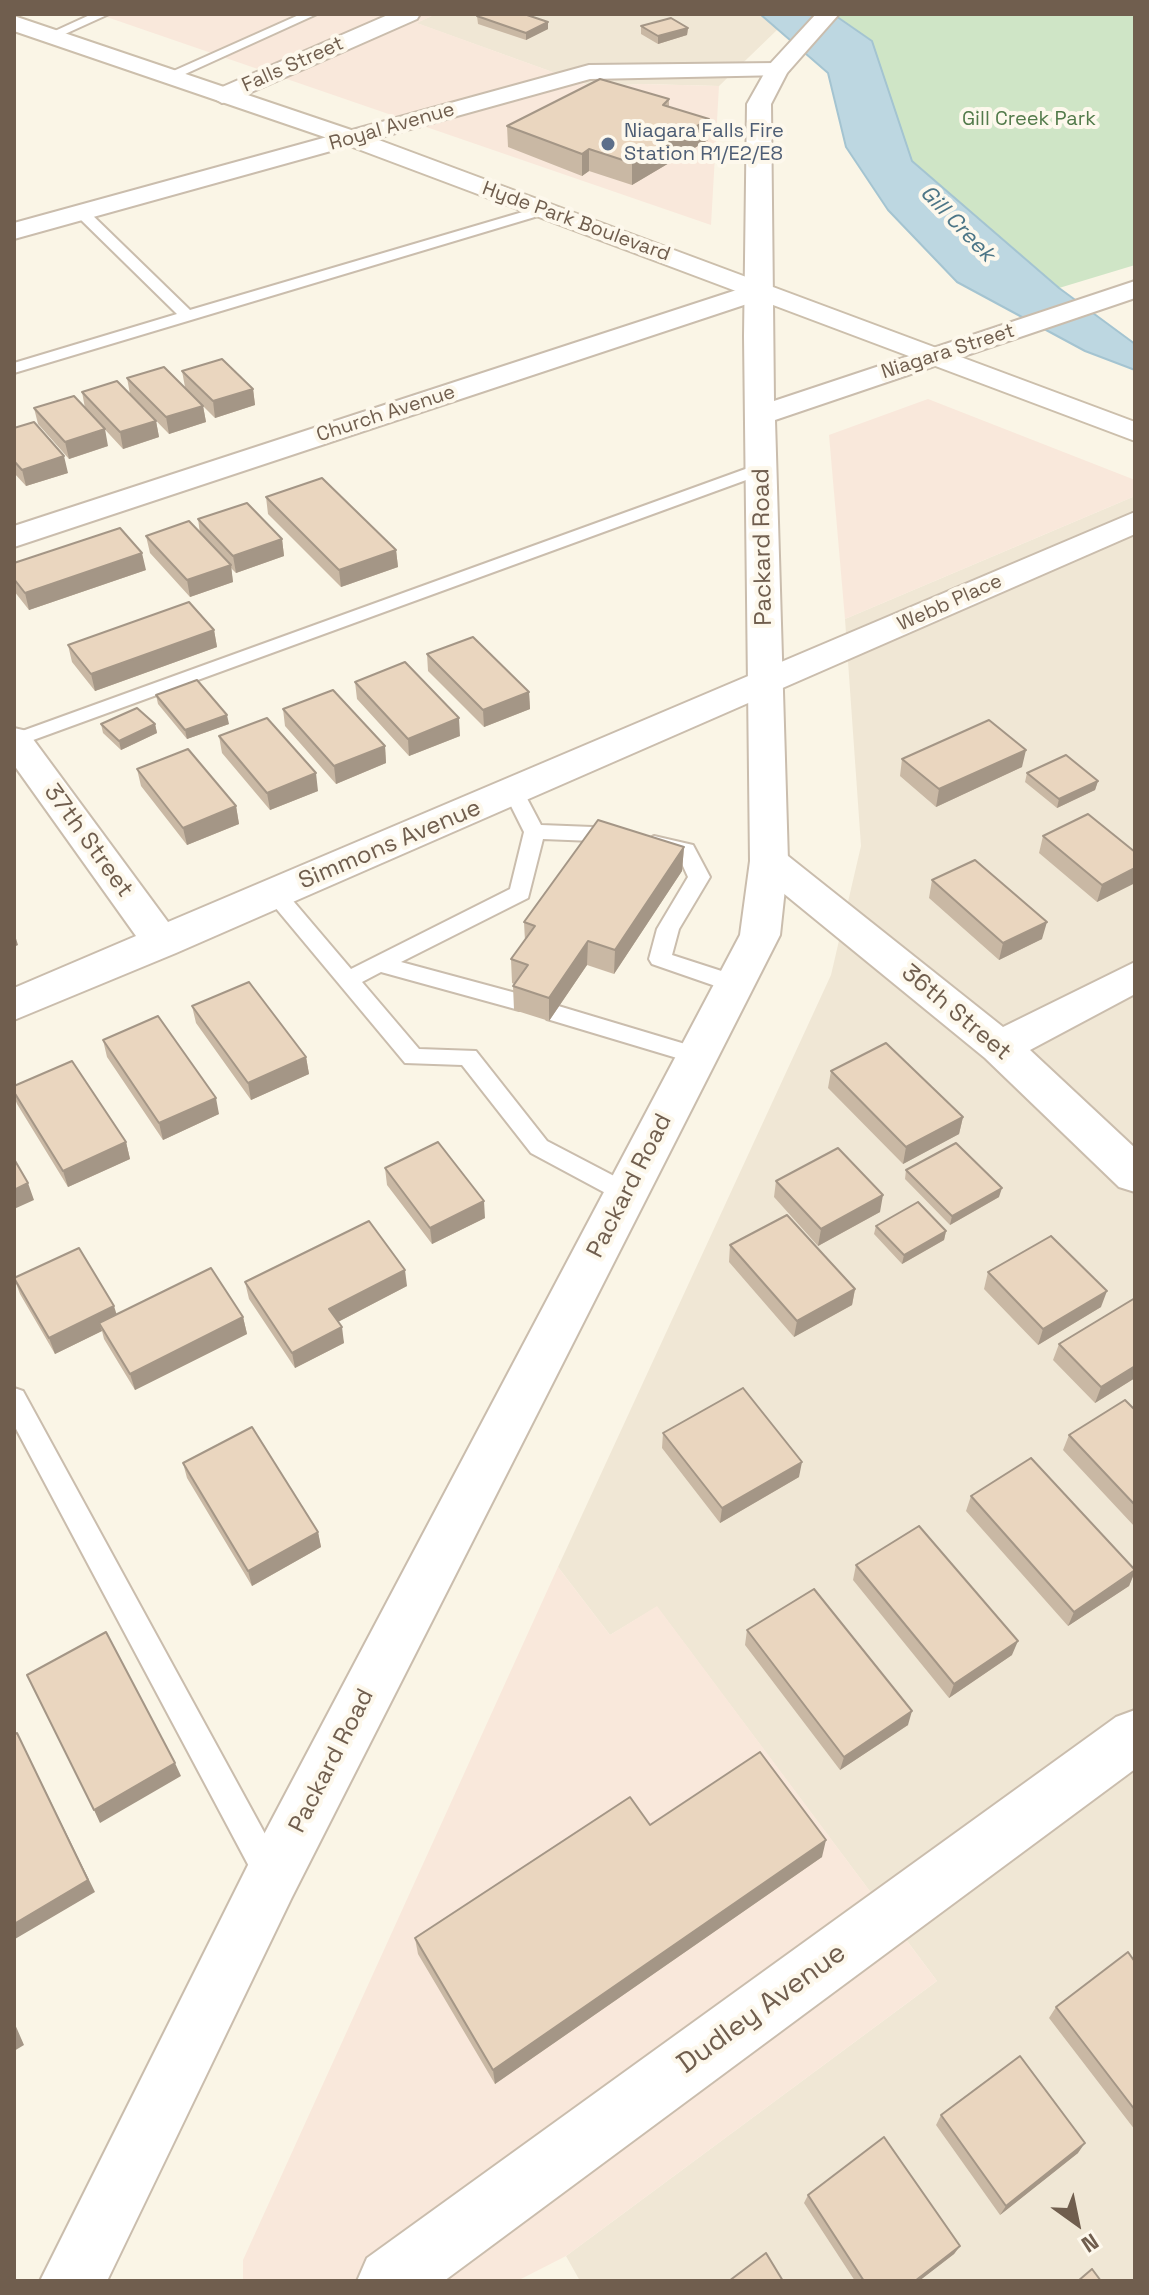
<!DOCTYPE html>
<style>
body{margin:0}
#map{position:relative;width:1149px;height:2295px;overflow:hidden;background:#faf5e6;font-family:"Space Grotesk",sans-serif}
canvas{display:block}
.frame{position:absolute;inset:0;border:16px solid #705e4e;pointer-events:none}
.north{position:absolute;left:1037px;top:2183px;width:80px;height:80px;-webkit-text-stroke:6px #fdf8ec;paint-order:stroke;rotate:147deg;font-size:22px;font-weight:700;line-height:32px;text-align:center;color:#705e4e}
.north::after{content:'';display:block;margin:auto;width:28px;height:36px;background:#705e4e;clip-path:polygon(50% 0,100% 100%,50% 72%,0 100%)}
</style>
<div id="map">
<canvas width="1149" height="2295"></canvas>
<div class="frame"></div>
<div class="north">N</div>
</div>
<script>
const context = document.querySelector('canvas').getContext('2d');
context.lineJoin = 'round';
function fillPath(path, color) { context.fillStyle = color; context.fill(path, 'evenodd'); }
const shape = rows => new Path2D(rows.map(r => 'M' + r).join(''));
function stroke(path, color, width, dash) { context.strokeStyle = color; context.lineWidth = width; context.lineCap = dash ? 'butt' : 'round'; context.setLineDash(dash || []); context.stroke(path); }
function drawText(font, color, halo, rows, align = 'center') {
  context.font = font + ' "Space Grotesk",sans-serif'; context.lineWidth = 8; context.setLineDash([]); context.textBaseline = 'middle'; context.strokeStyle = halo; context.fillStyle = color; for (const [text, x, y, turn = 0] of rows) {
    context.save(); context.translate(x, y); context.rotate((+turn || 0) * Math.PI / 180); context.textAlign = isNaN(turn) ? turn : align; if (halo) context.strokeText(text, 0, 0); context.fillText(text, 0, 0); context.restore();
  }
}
fillPath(shape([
 [436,14,760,14,778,29,719,86,641,84,594,87,416,23],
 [1135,496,1135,2281,580,2281,566,2256,937,1981,657,1607,610,1635,558,1567,831,975,861,846,845,619]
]), '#f0e7d5');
fillPath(shape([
 [98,14,436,14,417,23,594,87,641,84,719,86,711,225],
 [928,399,1135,480,1135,496,845,619,829,435],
 [558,1567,610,1635,657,1606,937,1981,566,2256,517,2281,243,2281,243,2260]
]), '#f9e8db');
fillPath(shape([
 [833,14,1135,14,1135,265,1059,288,912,161,872,41]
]), '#cfe5c6');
const water = shape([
 [760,14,833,14,872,41,912,161,1059,288,1135,344,1135,370,1085,351,957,282,888,210,846,147,828,73,760,14]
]);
fillPath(water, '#bdd7e1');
stroke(water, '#a4c4d1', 2);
const service = shape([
 [92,14,109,14,54,39,44,36,92,14],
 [301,14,317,14,172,80,160,77,301,14],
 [543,206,550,210,548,213,14,373,14,363,177,314,77,216,77,210,87,210,190,310,543,206],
 [762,463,771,468,768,472,14,747,14,734,762,463],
 [514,785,521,787,541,825,618,828,628,835,618,842,543,839,528,898,401,962,527,996,530,1002,527,1008,519,1010,381,972,362,982,419,1049,476,1051,547,1141,635,1187,638,1194,635,1201,626,1204,531,1153,462,1065,405,1063,264,894,267,889,283,889,351,969,510,889,524,832,504,792,514,785],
 [654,836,693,845,710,877,679,929,672,955,743,978,746,984,743,990,727,990,652,964,649,959,657,929,688,877,678,855,647,848,644,843,654,836],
 [555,1005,705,1050,709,1056,705,1062,697,1064,547,1019,544,1013,555,1005],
 [14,1388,23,1391,282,1865,287,1876,282,1887,271,1892,260,1887,14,1425,14,1388]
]);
const minor = shape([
 [390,14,420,14,417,19,231,101,222,103,210,96,213,91,390,14],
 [777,63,789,70,785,75,590,79,14,239,14,223,589,65,777,63],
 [758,283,768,285,772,291,768,297,14,547,14,526,758,283],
 [1135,512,1135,534,176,953,14,1020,14,988,136,936,14,765,14,728,27,731,168,922,1135,512],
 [769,848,783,852,1003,1027,1135,962,1135,994,1030,1050,1135,1148,1135,1192,1119,1187,985,1058,755,870,750,861,755,852,769,848],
 [1135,1710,1135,1769,444,2281,357,2281,367,2258,1116,1717,1135,1710]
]);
const tertiary = shape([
 [816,14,839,14,787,73,771,104,774,401,1135,281,1135,298,775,420,788,861,780,935,292,1897,107,2281,40,2281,252,1857,740,935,750,861,744,336,747,104,769,65,816,14]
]);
const secondary = shape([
 [14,16,360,133,1135,422,1135,441,342,143,14,31,14,16]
]);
stroke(service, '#cabdad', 4);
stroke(minor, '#cabdad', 4);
stroke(tertiary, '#cabdad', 4);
stroke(secondary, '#ccbfac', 4);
fillPath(service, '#fff');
fillPath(minor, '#fff');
fillPath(tertiary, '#fff');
fillPath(secondary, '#fff');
fillPath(shape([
 [477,16,548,29,526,40,478,24],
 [641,26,688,28,687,35,658,44,641,34],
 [669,99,669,107,709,119,708,140,632,185,589,171,582,176,508,147,507,126],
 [182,371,253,389,255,405,215,418,203,406,206,422,169,434,130,394,127,378,185,387],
 [82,392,156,421,159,437,123,449,85,408],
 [34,408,108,446,69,459,38,424],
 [14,428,68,473,26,486,14,473],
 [266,497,396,550,398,567,341,587,268,514],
 [198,519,282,539,284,556,236,573,231,568,233,582,190,597,150,553,146,536,200,533],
 [14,563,146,570,29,610,14,591],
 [214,630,217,647,95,691,72,662,68,645],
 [427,654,529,692,530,709,484,727,428,671],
 [355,682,460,736,409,756,357,699],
 [156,695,229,724,187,739,158,704],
 [283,709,385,746,386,763,336,784,285,726],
 [101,724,155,724,157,733,121,750,103,733],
 [219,736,318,791,270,810,222,753],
 [902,759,1022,767,936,807,900,776],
 [137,769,236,806,239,824,187,845,141,786],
 [1027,773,1098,781,1095,790,1057,808,1025,782],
 [1043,836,1135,852,1135,883,1097,902,1039,853],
 [684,847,682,871,614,974,587,965,549,1021,514,1010,513,986,514,984,512,983,511,959,525,941,524,922],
 [932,880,1042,939,999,960,929,898],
 [192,1006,306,1057,309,1074,251,1100,196,1023],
 [103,1040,219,1114,163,1140,107,1057],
 [831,1071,963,1117,959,1134,903,1164,828,1088],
 [14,1086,126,1142,130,1159,68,1187,17,1104,14,1096],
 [385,1168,485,1218,432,1244,387,1185],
 [906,1170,999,1197,950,1225,905,1179],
 [776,1181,880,1212,818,1246,774,1197],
 [876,1226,946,1231,944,1240,902,1264,874,1234],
 [730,1245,855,1289,852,1305,794,1337,729,1262],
 [988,1272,1101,1307,1038,1345,984,1289],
 [14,1278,117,1314,243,1317,247,1334,135,1390,104,1339,102,1331,55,1354,20,1294],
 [245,1282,407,1286,338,1322,344,1343,295,1368,249,1299],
 [1135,1298,1135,1378,1095,1403,1053,1360,1059,1344],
 [1135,1410,1135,1527,1063,1450,1069,1435],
 [663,1433,799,1477,720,1523,662,1448],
 [183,1463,318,1532,321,1547,252,1586,187,1478],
 [971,1496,1135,1572,1129,1586,1068,1626,966,1511],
 [856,1565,1012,1655,949,1698,853,1580],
 [747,1630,908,1725,840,1770,745,1645],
 [650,1825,822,1857,495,2084,418,1954,415,1938],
 [1135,1962,1135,2130,1049,2018,1056,2007],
 [941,2115,1078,2153,1000,2215,936,2125],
 [808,2195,960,2246,954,2254,919,2281,855,2281,804,2203]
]), '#c9b8a4');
fillPath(shape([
 [548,22,548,29,526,40,526,33],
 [688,28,687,35,658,44,658,36],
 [709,119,708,140,632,185,632,163],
 [589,149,589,171,582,176,582,154],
 [253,389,255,405,215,418,213,401],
 [203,406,206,422,169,434,166,417],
 [156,421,159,437,123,449,120,432],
 [105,429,108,446,69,459,65,442],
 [64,456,68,473,26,486,22,470],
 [282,539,284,556,236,573,233,556],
 [396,550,398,567,341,587,339,570],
 [142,553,146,570,29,610,25,593],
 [231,565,233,582,190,597,187,580],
 [214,630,217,647,95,691,91,674],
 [529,692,530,709,484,727,483,710],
 [227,715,229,724,187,739,185,730],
 [459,718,460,736,409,756,408,739],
 [155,724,157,733,121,750,119,741],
 [385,746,386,763,336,784,334,766],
 [1026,750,1022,767,936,807,939,789],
 [316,773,318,791,270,810,267,793],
 [1098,781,1095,790,1057,808,1059,799],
 [236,806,239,824,187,845,183,828],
 [684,847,682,871,614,974,615,950],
 [1135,868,1135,883,1097,902,1102,885],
 [1047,922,1042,939,999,960,1003,943],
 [14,932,18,945,14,947],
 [588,941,587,965,549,1021,549,998],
 [306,1057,309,1074,251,1100,248,1083],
 [216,1098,219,1114,163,1140,159,1123],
 [963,1117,959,1134,903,1164,906,1147],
 [126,1142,130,1159,68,1187,63,1171],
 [28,1183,34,1200,14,1209,14,1190],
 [1002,1188,999,1197,950,1225,952,1216],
 [883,1195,880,1212,818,1246,821,1229],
 [484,1201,485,1218,432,1244,430,1228],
 [946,1231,944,1240,902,1264,904,1255],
 [405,1270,407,1286,332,1325,329,1309],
 [855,1289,852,1305,794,1337,797,1321],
 [1107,1291,1101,1307,1038,1345,1043,1329],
 [114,1306,119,1322,99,1323,102,1331,55,1354,49,1338],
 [243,1317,247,1334,135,1390,130,1374],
 [342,1327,344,1343,295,1368,292,1353],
 [1135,1366,1135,1378,1095,1403,1101,1387],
 [802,1462,799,1477,720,1523,722,1508],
 [318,1532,321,1547,252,1586,248,1571],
 [1135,1571,1129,1586,1068,1626,1074,1612],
 [1018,1641,1012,1655,949,1698,954,1684],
 [912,1711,908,1725,840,1770,844,1757],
 [24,1747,95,1892,15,1939,14,1924],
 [175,1763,181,1776,100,1823,94,1810],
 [826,1840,822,1857,495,2084,493,2070],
 [14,2022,24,2045,14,2051],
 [1085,2143,1078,2153,1000,2215,1006,2206],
 [960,2246,954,2254,919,2281,915,2281]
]), '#a49686');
const building = shape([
 [483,14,524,14,548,22,526,33,477,16,483,14],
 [671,18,688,28,658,36,641,26,671,18],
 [600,79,669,99,663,105,709,119,632,163,589,149,582,154,507,126,600,79],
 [222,359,253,389,213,401,182,371,222,359],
 [164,367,203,406,166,417,127,378,164,367],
 [117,381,156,421,120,432,82,392,117,381],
 [74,396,105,429,65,442,34,408,74,396],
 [34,422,64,456,22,470,14,461,14,428,34,422],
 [322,478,396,550,339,570,266,497,322,478],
 [247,503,282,539,233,556,198,519,247,503],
 [189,521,231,565,187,580,146,536,189,521],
 [120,528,142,553,25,593,14,579,14,563,120,528],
 [189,602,214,630,91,674,68,645,189,602],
 [473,637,529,692,483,710,427,654,473,637],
 [405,662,459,718,408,739,355,682,405,662],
 [197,680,227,715,185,730,156,695,197,680],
 [333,690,385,746,334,766,283,709,333,690],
 [137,708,155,724,119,741,101,724,137,708],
 [267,718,316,773,267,793,219,736,267,718],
 [989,720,1026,750,939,789,902,759,989,720],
 [188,749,236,806,183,828,137,769,188,749],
 [1066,755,1098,781,1059,799,1027,773,1066,755],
 [1088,814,1135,852,1135,868,1102,885,1043,836,1088,814],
 [598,820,684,847,615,950,588,941,549,998,513,986,528,965,511,959,535,926,524,922,598,820],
 [975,860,1047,922,1003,943,932,880,975,860],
 [249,982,306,1057,248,1083,192,1006,249,982],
 [158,1016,216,1098,159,1123,103,1040,158,1016],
 [886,1043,963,1117,906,1147,831,1071,886,1043],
 [72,1061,126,1142,63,1171,14,1092,14,1086,72,1061],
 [438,1142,484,1201,430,1228,385,1168,438,1142],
 [956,1143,1002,1188,952,1216,906,1170,956,1143],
 [838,1148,883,1195,821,1229,776,1181,838,1148],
 [14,1159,28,1183,14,1190,14,1159],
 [918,1202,946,1231,904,1255,876,1226,918,1202],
 [787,1215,855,1289,797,1321,730,1245,787,1215],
 [369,1221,405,1270,329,1309,342,1327,292,1353,245,1282,369,1221],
 [1051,1236,1107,1291,1043,1329,988,1272,1051,1236],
 [79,1248,114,1306,49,1338,14,1278,79,1248],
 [211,1268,243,1317,130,1374,99,1323,211,1268],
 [1135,1298,1135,1366,1101,1387,1059,1344,1135,1298],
 [743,1388,802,1462,722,1508,663,1433,743,1388],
 [1125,1400,1135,1410,1135,1505,1069,1435,1125,1400],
 [252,1427,318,1532,248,1571,183,1463,252,1427],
 [1031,1458,1135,1570,1074,1612,971,1496,1031,1458],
 [919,1526,1018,1641,954,1684,856,1565,919,1526],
 [814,1589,912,1711,844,1757,747,1630,814,1589],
 [106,1632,175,1763,94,1810,27,1675,106,1632],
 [17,1733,88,1880,14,1924,14,1735,17,1733],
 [760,1752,826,1840,493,2070,415,1938,630,1797,650,1825,760,1752],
 [1128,1952,1135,1962,1135,2110,1056,2007,1128,1952],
 [1020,2056,1085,2143,1006,2206,941,2115,1020,2056],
 [884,2137,960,2246,915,2281,864,2281,808,2195,884,2137],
 [766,2253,783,2281,729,2281,766,2253],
 [1092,2269,1101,2281,1078,2281,1092,2269]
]);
fillPath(building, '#ead6bf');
stroke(building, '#a49686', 2);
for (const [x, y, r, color] of [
 [608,144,8,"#5c6f8a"]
]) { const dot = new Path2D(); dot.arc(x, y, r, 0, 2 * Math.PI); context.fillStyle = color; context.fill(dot); stroke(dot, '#fdf8ec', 3); }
drawText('20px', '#705e4e', '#fdf8ec', [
 ["Falls Street",293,65,-24],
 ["Royal Avenue",392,127,-16],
 ["Hyde Park Boulevard",576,222,20],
 ["Niagara Street",948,352,-18],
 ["Church Avenue",386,414,-18],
 ["Webb Place",950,603,-24]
]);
drawText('20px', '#527a4a', '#fdf8ec', [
 ["Gill Creek Park",1029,120]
]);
drawText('20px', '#4e5e75', '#fdf8ec', [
 ["Niagara Falls Fire",624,132],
 ["Station R1/E2/E8",624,155]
], 'left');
drawText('italic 22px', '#4d7687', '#fdf8ec', [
 ["Gill Creek",957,224,46]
]);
drawText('24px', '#705e4e', '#fdf8ec', [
 ["Packard Road",763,547,-91],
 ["37th Street",88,841,54],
 ["Simmons Avenue",390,845,-23],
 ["36th Street",956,1013,40],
 ["Packard Road",630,1186,-63],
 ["Packard Road",332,1761,-63]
]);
drawText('28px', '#705e4e', '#fdf8ec', [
 ["Dudley Avenue",762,2009,-36]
]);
</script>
